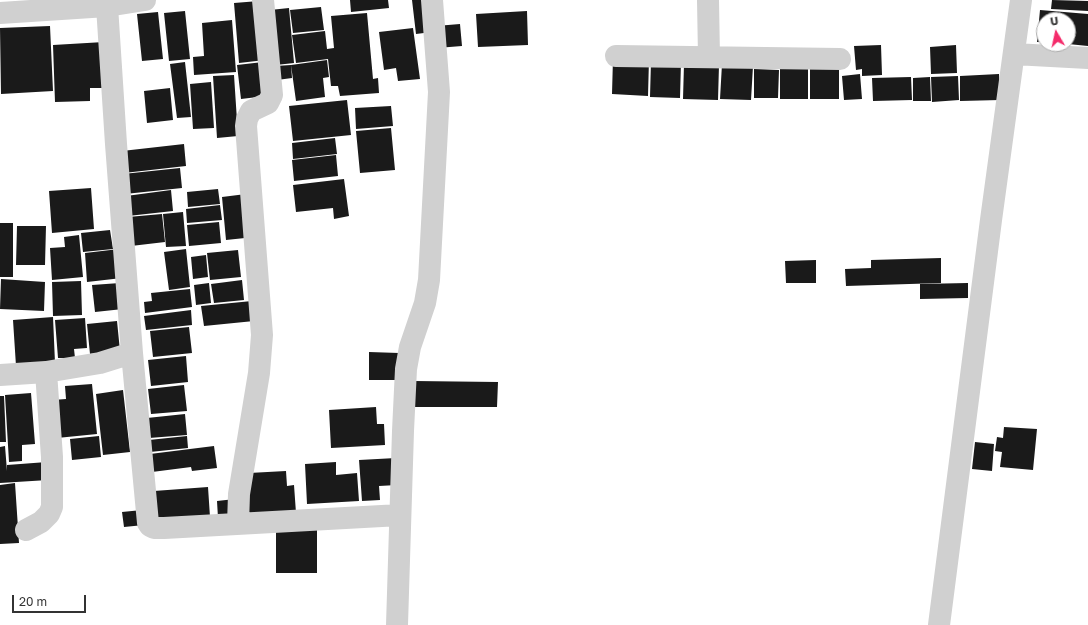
<!DOCTYPE html>
<style>
body{margin:0}
#map{position:relative;width:1088px;height:625px;overflow:hidden;background:#fff;font-family:"Golos Text",sans-serif}
canvas{display:block}
.north{position:absolute;left:1036px;top:12px;width:40px;height:40px;box-sizing:border-box;background:#fff;border:1px solid #adadad;border-radius:50%;rotate:351deg;font-size:11px;font-weight:700;line-height:16px;text-align:center;color:#333}
.north::after{content:'';display:block;margin:auto;width:14px;height:18px;background:#f42b6a;clip-path:polygon(50% 0,100% 100%,50% 72%,0 100%)}
.scale{position:absolute;left:12px;top:595px;width:74px;height:18px;box-sizing:border-box;border:2px solid #333;border-top:0;padding-left:5px;font-size:12px;line-height:14px;white-space:nowrap;color:#333;-webkit-text-stroke:3px #fff;paint-order:stroke}
</style>
<div id="map">
<canvas width="1088" height="625"></canvas>
<div class="north">U</div>
<div class="scale">20 m</div>
</div>
<script>
const context = document.querySelector('canvas').getContext('2d');
context.lineJoin = 'round';
function fillPath(path, color) { context.fillStyle = color; context.fill(path, 'evenodd'); }
const shape = rows => new Path2D(rows.map(r => 'M' + r).join(''));
function stroke(path, color, width, dash) { context.strokeStyle = color; context.lineWidth = width; context.lineCap = dash ? 'butt' : 'round'; context.setLineDash(dash || []); context.stroke(path); }
fillPath(shape([
 [350,0,388,0,389,8,351,12],
 [412,0,429,0,432,32,416,34],
 [1052,0,1088,1,1088,11,1051,9],
 [259,1,265,60,239,63,234,3],
 [321,7,324,30,293,33,290,10],
 [289,8,294,63,276,65,270,10],
 [1040,10,1088,14,1088,46,1068,44,1068,20,1044,20,1044,42,1037,42],
 [185,11,190,59,169,61,164,13],
 [527,11,528,45,478,47,476,14],
 [158,12,163,59,142,61,137,14],
 [367,13,373,79,378,78,379,93,340,96,338,86,331,86,328,59,296,63,292,35,325,31,327,49,334,48,331,16],
 [232,20,236,72,194,75,193,57,204,56,202,23],
 [460,24,462,46,437,48,436,26],
 [50,26,53,91,1,94,0,28],
 [413,28,420,79,398,81,396,68,384,70,379,32],
 [104,42,105,88,90,88,90,101,55,102,53,45],
 [881,45,882,75,862,76,862,69,856,70,854,46],
 [956,45,957,73,931,74,930,47],
 [613,58,649,59,648,96,612,94],
 [327,60,329,77,323,78,325,97,296,101,291,65],
 [651,61,681,62,680,98,650,97],
 [185,62,191,117,177,118,170,64],
 [263,62,266,96,241,99,237,65],
 [810,63,839,64,839,99,810,99],
 [684,64,719,65,718,100,683,99],
 [722,64,753,66,751,100,720,99],
 [291,65,292,78,277,80,275,66],
 [780,67,808,67,808,99,780,99],
 [754,69,779,70,778,98,754,98],
 [860,74,862,99,844,100,842,76],
 [999,74,1000,100,960,101,960,76],
 [234,75,238,136,217,138,213,76],
 [958,76,959,100,932,102,931,77],
 [911,77,912,100,873,101,872,78],
 [930,77,931,101,913,101,913,78],
 [211,82,214,128,193,129,190,84],
 [170,88,173,120,147,123,144,91],
 [347,100,351,135,293,141,289,106],
 [391,106,393,126,356,129,355,108],
 [391,128,395,170,360,173,356,131],
 [335,138,337,154,293,159,292,143],
 [184,144,186,166,124,173,122,151],
 [336,155,338,176,294,181,292,160],
 [180,168,182,188,125,194,123,174],
 [344,179,349,216,334,219,333,208,296,212,293,185],
 [91,188,94,229,52,233,49,191],
 [218,189,220,204,188,207,187,192],
 [171,190,173,211,128,216,126,196],
 [246,194,245,238,226,240,222,197],
 [220,205,222,220,187,223,186,209],
 [183,212,186,246,166,247,163,214],
 [162,214,165,242,131,246,128,217],
 [219,222,221,243,189,246,187,225],
 [0,223,13,223,13,277,0,277],
 [17,226,46,226,45,265,16,265],
 [110,230,113,249,83,252,81,233],
 [79,235,83,277,52,280,50,248,65,247,64,237],
 [119,249,122,278,87,282,85,253],
 [186,249,190,287,169,290,164,252],
 [238,250,241,277,210,280,207,253],
 [206,255,208,277,193,279,191,257],
 [941,258,941,283,846,286,845,269,871,268,871,260],
 [816,260,816,283,786,283,785,261],
 [1,279,45,282,44,311,0,309],
 [242,280,244,300,214,303,211,284],
 [81,281,82,315,53,316,52,282],
 [120,283,123,309,95,312,92,285],
 [209,283,211,303,196,305,194,285],
 [968,283,968,298,920,299,920,284],
 [190,289,192,307,145,313,144,302,152,301,151,293],
 [252,301,254,321,204,326,201,306],
 [191,310,192,325,146,330,144,316],
 [53,317,55,363,16,366,13,320],
 [85,318,87,348,74,349,75,358,58,358,55,320],
 [117,321,120,351,90,354,87,324],
 [189,327,192,353,153,357,150,331],
 [369,352,399,353,399,380,369,380],
 [186,356,188,382,151,386,148,360],
 [414,381,498,382,497,407,413,407],
 [92,384,97,434,57,438,53,400,66,399,65,386],
 [184,385,187,411,151,414,148,389],
 [123,390,130,452,103,455,96,394],
 [31,393,35,444,22,445,22,461,9,462,5,395],
 [0,396,4,396,6,442,0,442],
 [376,407,377,424,384,424,385,445,331,448,329,410],
 [185,414,187,435,149,438,147,418],
 [1004,427,1037,429,1033,470,1000,467,1002,452,995,451,997,437,1003,438],
 [99,436,101,457,72,460,70,439],
 [187,436,188,448,150,452,149,440],
 [975,442,994,444,992,471,972,469],
 [5,446,7,471,7,465,47,462,48,480,0,483,0,447],
 [214,446,217,468,192,471,191,467,152,472,150,454],
 [396,458,397,485,379,486,380,500,362,501,359,460],
 [336,462,336,475,357,473,359,501,307,504,305,464],
 [286,471,287,486,294,485,296,513,244,515,249,473],
 [15,483,19,543,0,544,0,485],
 [208,487,210,517,155,520,154,491],
 [235,499,236,518,218,518,217,501],
 [142,510,144,525,124,527,122,512],
 [276,528,317,528,317,573,276,573]
]), '#1a1a1a');
stroke(shape([
 [708,0,709,57],
 [107,6,116,144,132,353,148,523,150,526,154,528,164,528,400,515],
 [0,13,107,6,145,0],
 [1014,54,1088,58],
 [616,56,840,59],
 [0,375,46,372],
 [238,524,239,494,259,373,262,335,246,126,247,119,251,111,268,103,272,95,263,0],
 [26,530,41,522,49,514,52,507,52,457,46,372,100,363,132,353],
 [397,625,403,431,406,369,410,347,425,303,429,280,439,92,432,0],
 [939,625,991,220,1021,0]
]), '#d0d0d0', 22);
</script>
